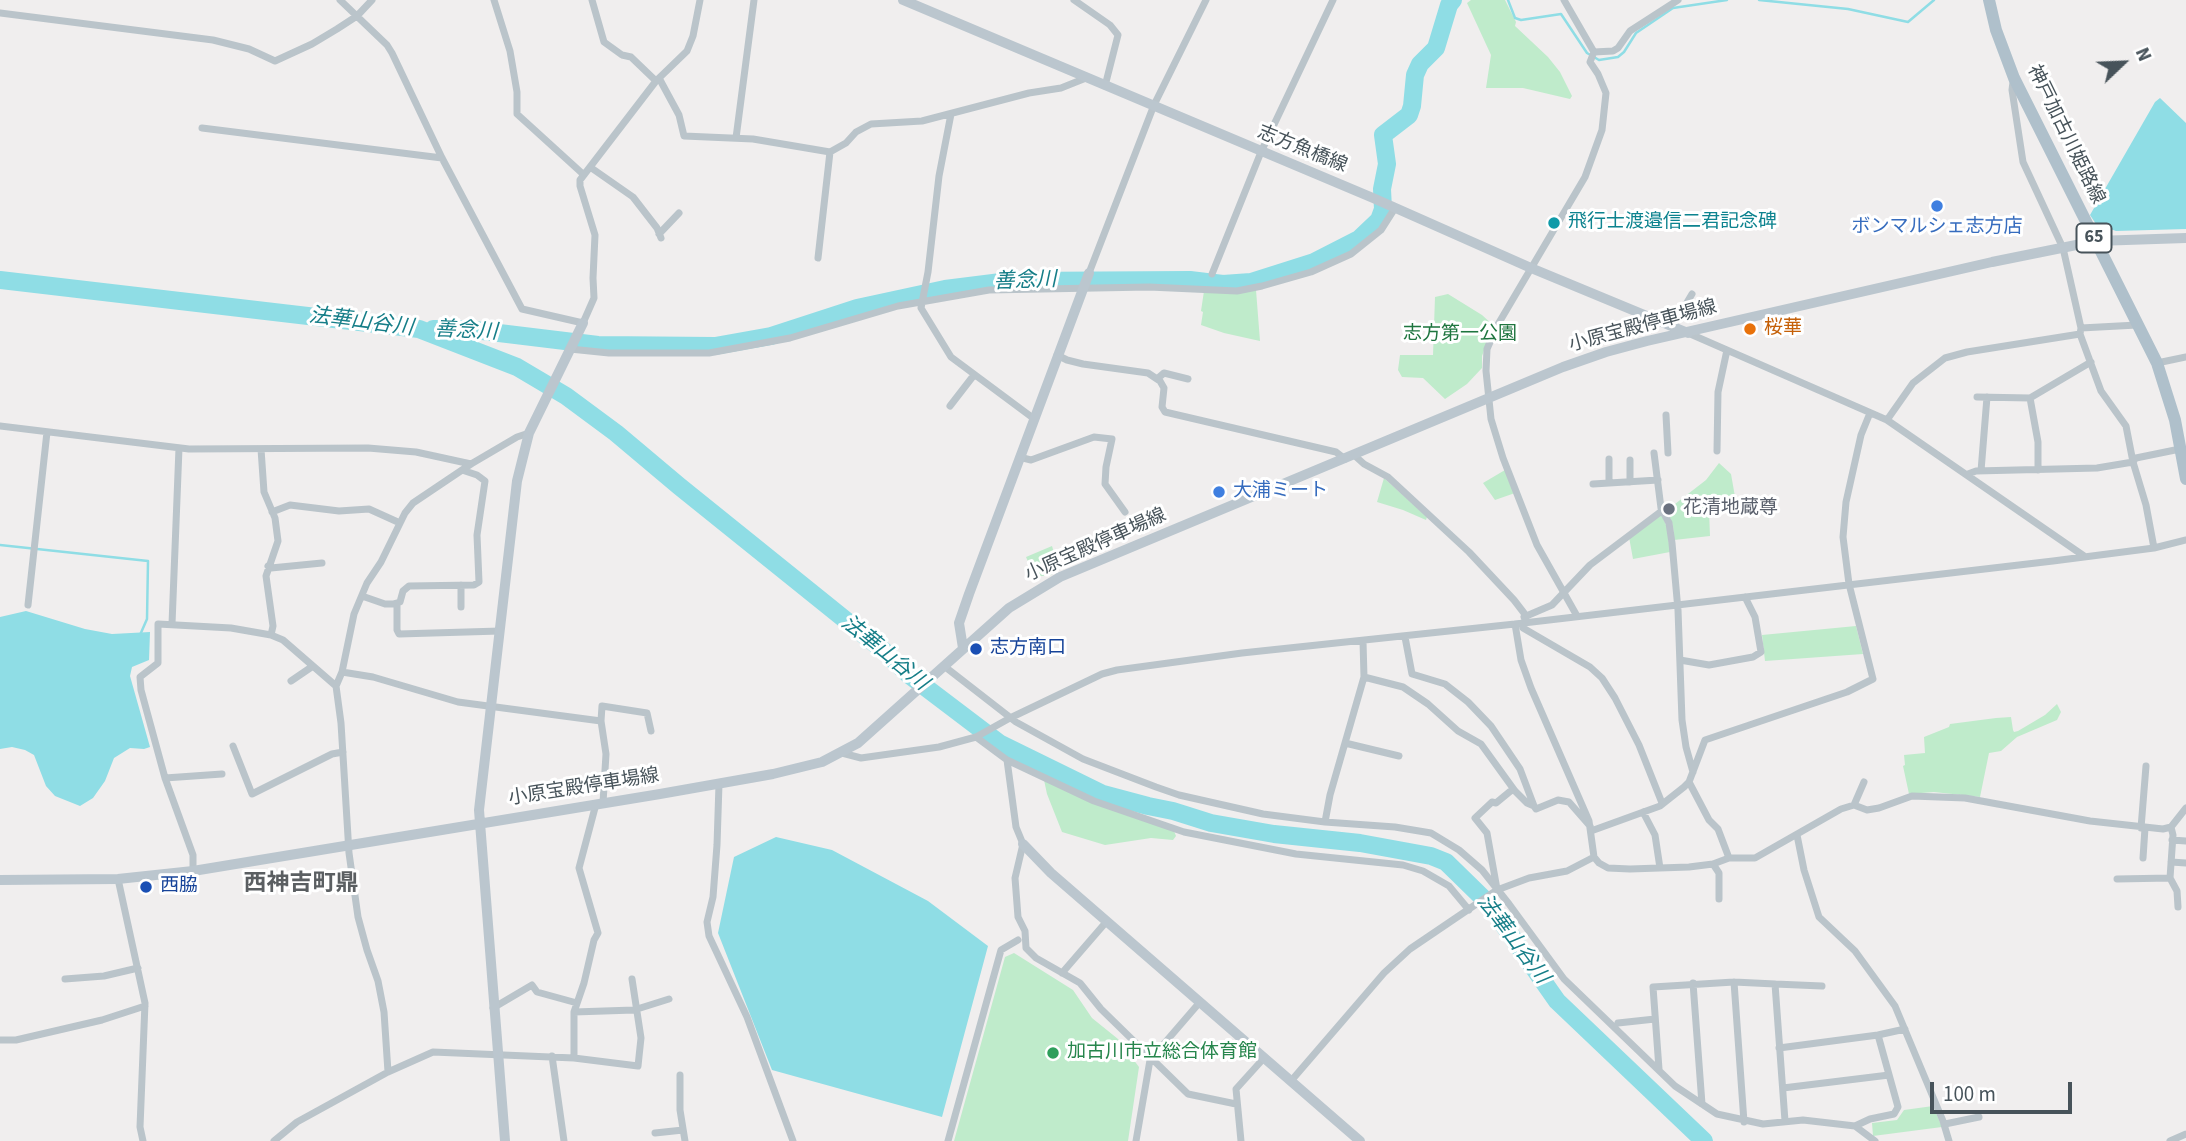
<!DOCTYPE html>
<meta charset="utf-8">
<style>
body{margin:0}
#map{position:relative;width:2186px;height:1141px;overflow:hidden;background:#f0eeee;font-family:"Source Sans 3",sans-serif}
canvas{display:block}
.north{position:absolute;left:2088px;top:28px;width:70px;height:70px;-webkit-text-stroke:5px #fff;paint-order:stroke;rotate:67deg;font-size:19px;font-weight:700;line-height:28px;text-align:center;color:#47535a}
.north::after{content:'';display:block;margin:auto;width:24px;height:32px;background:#47535a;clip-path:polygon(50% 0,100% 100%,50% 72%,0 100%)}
.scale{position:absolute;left:1930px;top:1082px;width:142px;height:32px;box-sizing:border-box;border:4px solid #47535a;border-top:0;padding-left:9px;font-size:21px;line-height:24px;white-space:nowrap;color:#47535a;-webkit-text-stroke:5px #fff;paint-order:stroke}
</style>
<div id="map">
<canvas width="2186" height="1141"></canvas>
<div class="north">N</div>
<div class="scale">100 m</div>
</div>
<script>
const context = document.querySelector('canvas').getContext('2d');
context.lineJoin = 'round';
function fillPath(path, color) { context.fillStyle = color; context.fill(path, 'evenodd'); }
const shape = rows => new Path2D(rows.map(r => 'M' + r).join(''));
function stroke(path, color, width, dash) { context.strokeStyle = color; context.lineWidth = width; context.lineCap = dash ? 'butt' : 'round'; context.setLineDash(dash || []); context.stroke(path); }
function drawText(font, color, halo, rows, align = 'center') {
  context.font = font + ' "Source Sans 3","Noto Sans JP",sans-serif'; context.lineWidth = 6; context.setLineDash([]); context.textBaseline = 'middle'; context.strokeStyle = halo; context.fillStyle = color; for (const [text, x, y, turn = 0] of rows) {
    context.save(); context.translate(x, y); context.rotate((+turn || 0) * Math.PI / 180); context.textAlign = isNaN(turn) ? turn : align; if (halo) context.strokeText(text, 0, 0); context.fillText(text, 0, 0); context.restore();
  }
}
fillPath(shape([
 [1471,0,1505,0,1516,22,1515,26,1548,57,1560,72,1572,96,1570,99,1523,88,1486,88,1491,55,1467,3],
 [1256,290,1260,341,1224,333,1201,325,1203,312,1201,311,1204,291],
 [1448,294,1482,315,1493,325,1482,356,1482,368,1467,384,1445,399,1423,378,1402,377,1398,370,1400,355,1433,355,1435,297],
 [1719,463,1731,474,1737,508,1709,510,1710,536,1674,540,1673,526,1669,515,1675,510,1675,504,1706,480],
 [1505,470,1515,493,1495,500,1483,483],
 [1384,478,1427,517,1426,520,1403,510,1377,502],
 [1661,514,1667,527,1670,552,1633,559,1629,537],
 [1052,546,1059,570,1049,576,1039,576,1030,566,1026,557],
 [1856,626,1863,654,1765,661,1762,635],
 [2057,704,2061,712,2057,720,2017,737,2001,751,1989,753,1980,797,1934,792,1909,794,1903,766,1905,765,1904,755,1925,753,1924,737,1949,727,1950,724,1996,718,2011,717,2013,730,2014,732,2018,731,2045,715],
 [1044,780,1101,806,1174,831,1176,836,1173,840,1151,838,1105,845,1062,832,1047,794],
 [1014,953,1073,990,1092,1018,1118,1039,1139,1067,1128,1141,954,1141,1005,957],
 [1933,1106,1942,1127,1873,1136,1872,1123,1897,1120,1904,1110]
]), '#bfebcb');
fillPath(shape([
 [2160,98,2186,123,2186,229,2116,231,2096,224,2090,215,2155,102],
 [26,611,85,629,112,634,150,632,149,660,132,667,130,676,150,747,144,749,130,748,114,758,105,781,93,798,80,806,55,796,46,786,34,755,25,750,12,747,0,749,0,617],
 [776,837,832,850,928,901,988,946,942,1117,772,1070,718,933,734,857]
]), '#8fdde5');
stroke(shape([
 [1508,0,1515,18,1521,20,1561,14,1587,53,1599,60,1618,57,1624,52,1636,33,1673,8,1727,0],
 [1759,0,1848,9,1908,22,1934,0],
 [0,545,148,561,147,619,140,635]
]), '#8fdde5', 2.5);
stroke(shape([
 [0,280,419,329,517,367,566,396,616,433,679,486,884,651,908,674,999,743,1103,794,1148,806,1173,811,1211,823,1274,834,1360,843,1431,856,1446,862,1489,904,1557,1001,1704,1141],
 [433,329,466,329,598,345,715,346,771,336,857,308,945,289,1009,281,1190,280,1223,284,1251,282,1314,262,1359,239,1379,220,1383,209,1382,189,1387,164,1383,135,1409,115,1412,106,1415,75,1420,64,1436,48,1449,5,1453,0]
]), '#8fdde5', 18);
stroke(shape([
 [340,0,387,45,392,53,442,158,522,309,583,323,594,298,593,278,595,235,580,186,580,180,656,81,687,51,693,36,700,0],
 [494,0,510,51,517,92,517,114,584,175],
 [592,0,604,42,622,55,631,57,656,81],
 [1074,0,1110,25,1118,35,1105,86],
 [1564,0,1594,52,1590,62,1598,74,1606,93,1602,130,1585,177,1497,326,1487,349,1486,371,1491,419,1503,458,1537,545,1577,616],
 [0,13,213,40,249,49,275,61,312,44,337,29,357,16,372,0],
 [1594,52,1613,51,1618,48,1630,31,1678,0],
 [659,78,679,115,684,136,753,139,830,152,846,143,856,132,871,124,922,121,1029,93,1061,88,1086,78],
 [2013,82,2012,90,2023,162,2063,248,2081,328,2080,334,2101,391,2126,426,2133,462,2146,505,2154,548],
 [951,114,939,176,928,272,921,308,951,357,1033,418],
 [202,128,442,158],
 [736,138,754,0],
 [590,167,633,197,657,228,661,238],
 [659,234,679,213],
 [818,258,830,152],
 [1089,273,1154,105,1206,0],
 [1212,274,1261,152,1333,0],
 [1675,328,1676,321,1692,294],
 [2081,328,2137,325],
 [1688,333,1887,420,2084,556],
 [570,349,609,353,709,353,790,338,898,306,989,290,1149,287,1237,291,1262,286,1311,272,1351,254,1381,230,1395,208],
 [1057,355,1067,360,1083,364,1148,373,1160,381,1164,388,1162,407,1165,412,1336,452,1345,459],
 [2157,363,2186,357],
 [1157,379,1164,373,1188,379],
 [1977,397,2030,398,2091,362],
 [2030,398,2038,442,2038,470],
 [950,406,974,375],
 [1666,415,1668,453],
 [1887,420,1913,383,1945,358,1967,352,2080,334],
 [0,426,189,449,368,448,416,452,471,464],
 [261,449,264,492,275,518,278,541,266,576,273,626,271,635],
 [1717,451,1718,392,1727,350],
 [1654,453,1661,508,1669,523,1672,543,1678,610,1682,720,1686,747,1693,772],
 [1354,455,1364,464,1388,477,1469,552,1514,600,1524,613,1526,622],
 [1019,457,1031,460,1094,437,1112,439,1106,467,1105,484,1125,512],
 [1981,471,1987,397],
 [1968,474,1976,471,2097,468,2133,462,2136,458,2180,449],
 [1630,482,1630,460],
 [1609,483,1609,459],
 [1593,484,1658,480],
 [272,512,290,505,339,511,369,509,400,523],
 [268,566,271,568,322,563],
 [362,596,385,604,393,604,400,602,403,591,409,586,474,585,479,582,477,535,485,481,477,475,462,470],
 [397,603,397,630,399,634,500,631],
 [28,605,47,432],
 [461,607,461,585],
 [1524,617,1552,605,1590,565,1663,510],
 [1522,623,1523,628,1590,667,1602,678,1615,698,1639,745,1662,803],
 [172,624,179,448],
 [1515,624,1521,660,1531,688,1589,821,1594,857,1599,863,1608,868,1630,869,1689,867,1713,864,1729,858,1755,858,1841,809,1854,805,1867,810,1879,808,1912,796,1965,798,2090,821,2163,829,2171,827,2186,808],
 [1405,637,1412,674,1445,684,1468,702,1491,726,1520,769,1534,806,1536,809,1558,800,1569,802,1590,826],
 [1680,660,1709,665,1753,657,1761,652,1755,617,1745,597],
 [944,666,1016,722,1083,759,1156,787,1179,795,1263,814,1325,822,1395,827,1431,833,1459,850,1482,870,1509,904,1564,979,1675,1086,1717,1114,1763,1124,1803,1120,1855,1126,1875,1141],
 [342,672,373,677,458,702,601,721],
 [1364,677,1403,687,1428,704,1458,731,1481,744,1515,791,1527,803,1534,806],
 [291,681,313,666],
 [976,737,1007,760,1016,827,1023,844,1015,878,1018,917,1025,931,1026,948,1036,958,1080,983,1101,1009,1188,1094,1236,1104],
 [1345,743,1399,756],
 [233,746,252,794,332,754,343,752],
 [842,753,861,758,939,747,976,737,1010,718,1102,674,1117,670,1242,653,1515,624,2053,561,2154,548,2186,540],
 [1007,760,1094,801,1184,832,1296,854,1403,865,1423,871,1449,886,1469,910],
 [165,778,222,774],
 [1689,782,1709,820,1718,829,1729,858],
 [719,784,717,845,713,897,707,922,709,936,747,1017,793,1141],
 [603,803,606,754,601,721,602,706,647,713,651,731],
 [1854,805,1864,782],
 [1643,812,1655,835,1660,868],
 [1325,822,1330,795,1364,677,1363,641],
 [2171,827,2173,835,2170,878,2177,891,2178,907],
 [2141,828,2146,766],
 [1591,831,1660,806,1684,787,1689,782,1705,740,1847,692,1873,679,1849,584,1843,537,1846,502,1861,435,1870,413],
 [1797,835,1804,870,1819,917,1855,951,1895,1006,1943,1121,1949,1141],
 [2172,840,2186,841],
 [2143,858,2145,828],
 [2171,862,2186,863],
 [1713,864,1719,873,1719,899],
 [193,871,193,855,165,778,141,690,140,677,158,663,158,624,231,628,271,635,283,640,336,686],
 [118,879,145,1003,140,1127,143,1141],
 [2117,879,2170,878],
 [1497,889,1487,833,1475,818,1492,802,1496,803,1513,789],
 [1062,973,1107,921],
 [65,979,104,976,138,968],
 [1734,982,1744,1122],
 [1693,983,1702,1104],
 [1775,984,1822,986],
 [493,1008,532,985,537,992,577,1003],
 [574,1012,634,1010,669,999],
 [1618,1023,1655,1019],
 [0,1040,16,1040,102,1020,145,1006],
 [1779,1048,1878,1035,1905,1029],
 [552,1056,564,1141],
 [574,1058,638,1066,641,1038,632,979],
 [1659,1069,1653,987,1734,982,1775,984,1785,1121],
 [388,1072,384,1012,378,981,367,950,358,917,349,853,341,723,336,686,342,672,354,614,367,583,381,562,405,513,413,503,471,464,517,437,529,433],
 [680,1075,680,1110,685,1141],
 [1291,1081,1384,973,1410,949,1497,890,1529,878,1567,871,1594,857],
 [1783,1088,1889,1075],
 [1945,1124,1979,1117],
 [1855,1126,1870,1119,1894,1114,1898,1107,1878,1035],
 [655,1133,683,1130],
 [274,1141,297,1122,388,1072,433,1052,574,1058,574,1012,584,983,594,940,598,933,579,868,596,804],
 [948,1141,1001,950,1018,940],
 [1136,1141,1150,1060,1200,1002],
 [1241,1141,1236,1089,1264,1058],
 [2170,1141,2186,1134]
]), '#bac4ca', 7);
stroke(shape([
 [903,0,1373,198,1531,268,1688,333],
 [963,648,959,623,969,594,1089,273],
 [1023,844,1051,873,1360,1141],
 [0,880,118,879,193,871,660,794,773,774,822,762,858,743,1009,608,1060,577,1563,367,1606,352,1647,341,1992,262,2096,241,2186,238],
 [505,1141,479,810,517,481,529,433,583,323]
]), '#bbc6ce', 10);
stroke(shape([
 [1989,0,1996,30,2014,78,2157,363,2175,420,2186,479]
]), '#afc0cb', 12);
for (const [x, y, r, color] of [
 [1937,206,7,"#3f7fe0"],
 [1554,223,7,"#0f9aa8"],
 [1750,329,7,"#e8710a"],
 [1219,492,7,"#3f7fe0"],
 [1669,509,7,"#6b7280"],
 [976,649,7,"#1a4fb4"],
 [146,887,7,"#1a4fb4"],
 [1053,1053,7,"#2e9e5b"]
]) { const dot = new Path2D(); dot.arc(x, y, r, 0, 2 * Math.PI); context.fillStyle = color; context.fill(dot); stroke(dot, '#fff', 2.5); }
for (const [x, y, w] of [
 [2094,238,35]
]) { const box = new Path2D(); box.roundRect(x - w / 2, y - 14.5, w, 29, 5); context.fillStyle = '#fff'; context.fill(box); stroke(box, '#47535a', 2); }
drawText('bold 18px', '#47535a', null, [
 ["65",2094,238]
]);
drawText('19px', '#47535a', '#fff', [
 ["神戸加古川姫路線",2065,135,64],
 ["志方魚橋線",1302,150,22],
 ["小原宝殿停車場線",1643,327,-15],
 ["小原宝殿停車場線",1096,546,-24],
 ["小原宝殿停車場線",584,788,-9]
]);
drawText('19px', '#0d838f', '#fff', [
 ["飛行士渡邉信二君記念碑",1568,223]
], 'left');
drawText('19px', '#366cbe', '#fff', [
 ["ボンマルシェ志方店",1937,228],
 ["大浦ミート",1233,492,"left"]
]);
drawText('19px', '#c56008', '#fff', [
 ["桜華",1764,329]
], 'left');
drawText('19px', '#1e753f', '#fff', [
 ["志方第一公園",1460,335]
]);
drawText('19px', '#5b616d', '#fff', [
 ["花清地蔵尊",1683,509]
], 'left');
drawText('19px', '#164399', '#fff', [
 ["志方南口",990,649],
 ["西脇",160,887]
], 'left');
drawText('19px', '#27864d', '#fff', [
 ["加古川市立総合体育館",1067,1053]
], 'left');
drawText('italic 21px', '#167e88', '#fff', [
 ["善念川",1025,282,-2],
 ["法華山谷川",361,323,7],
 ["善念川",466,332,3],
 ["法華山谷川",884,654,39],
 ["法華山谷川",1512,940,53]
]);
drawText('bold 23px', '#5b5f62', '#fff', [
 ["西神吉町鼎",301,885]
]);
</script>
